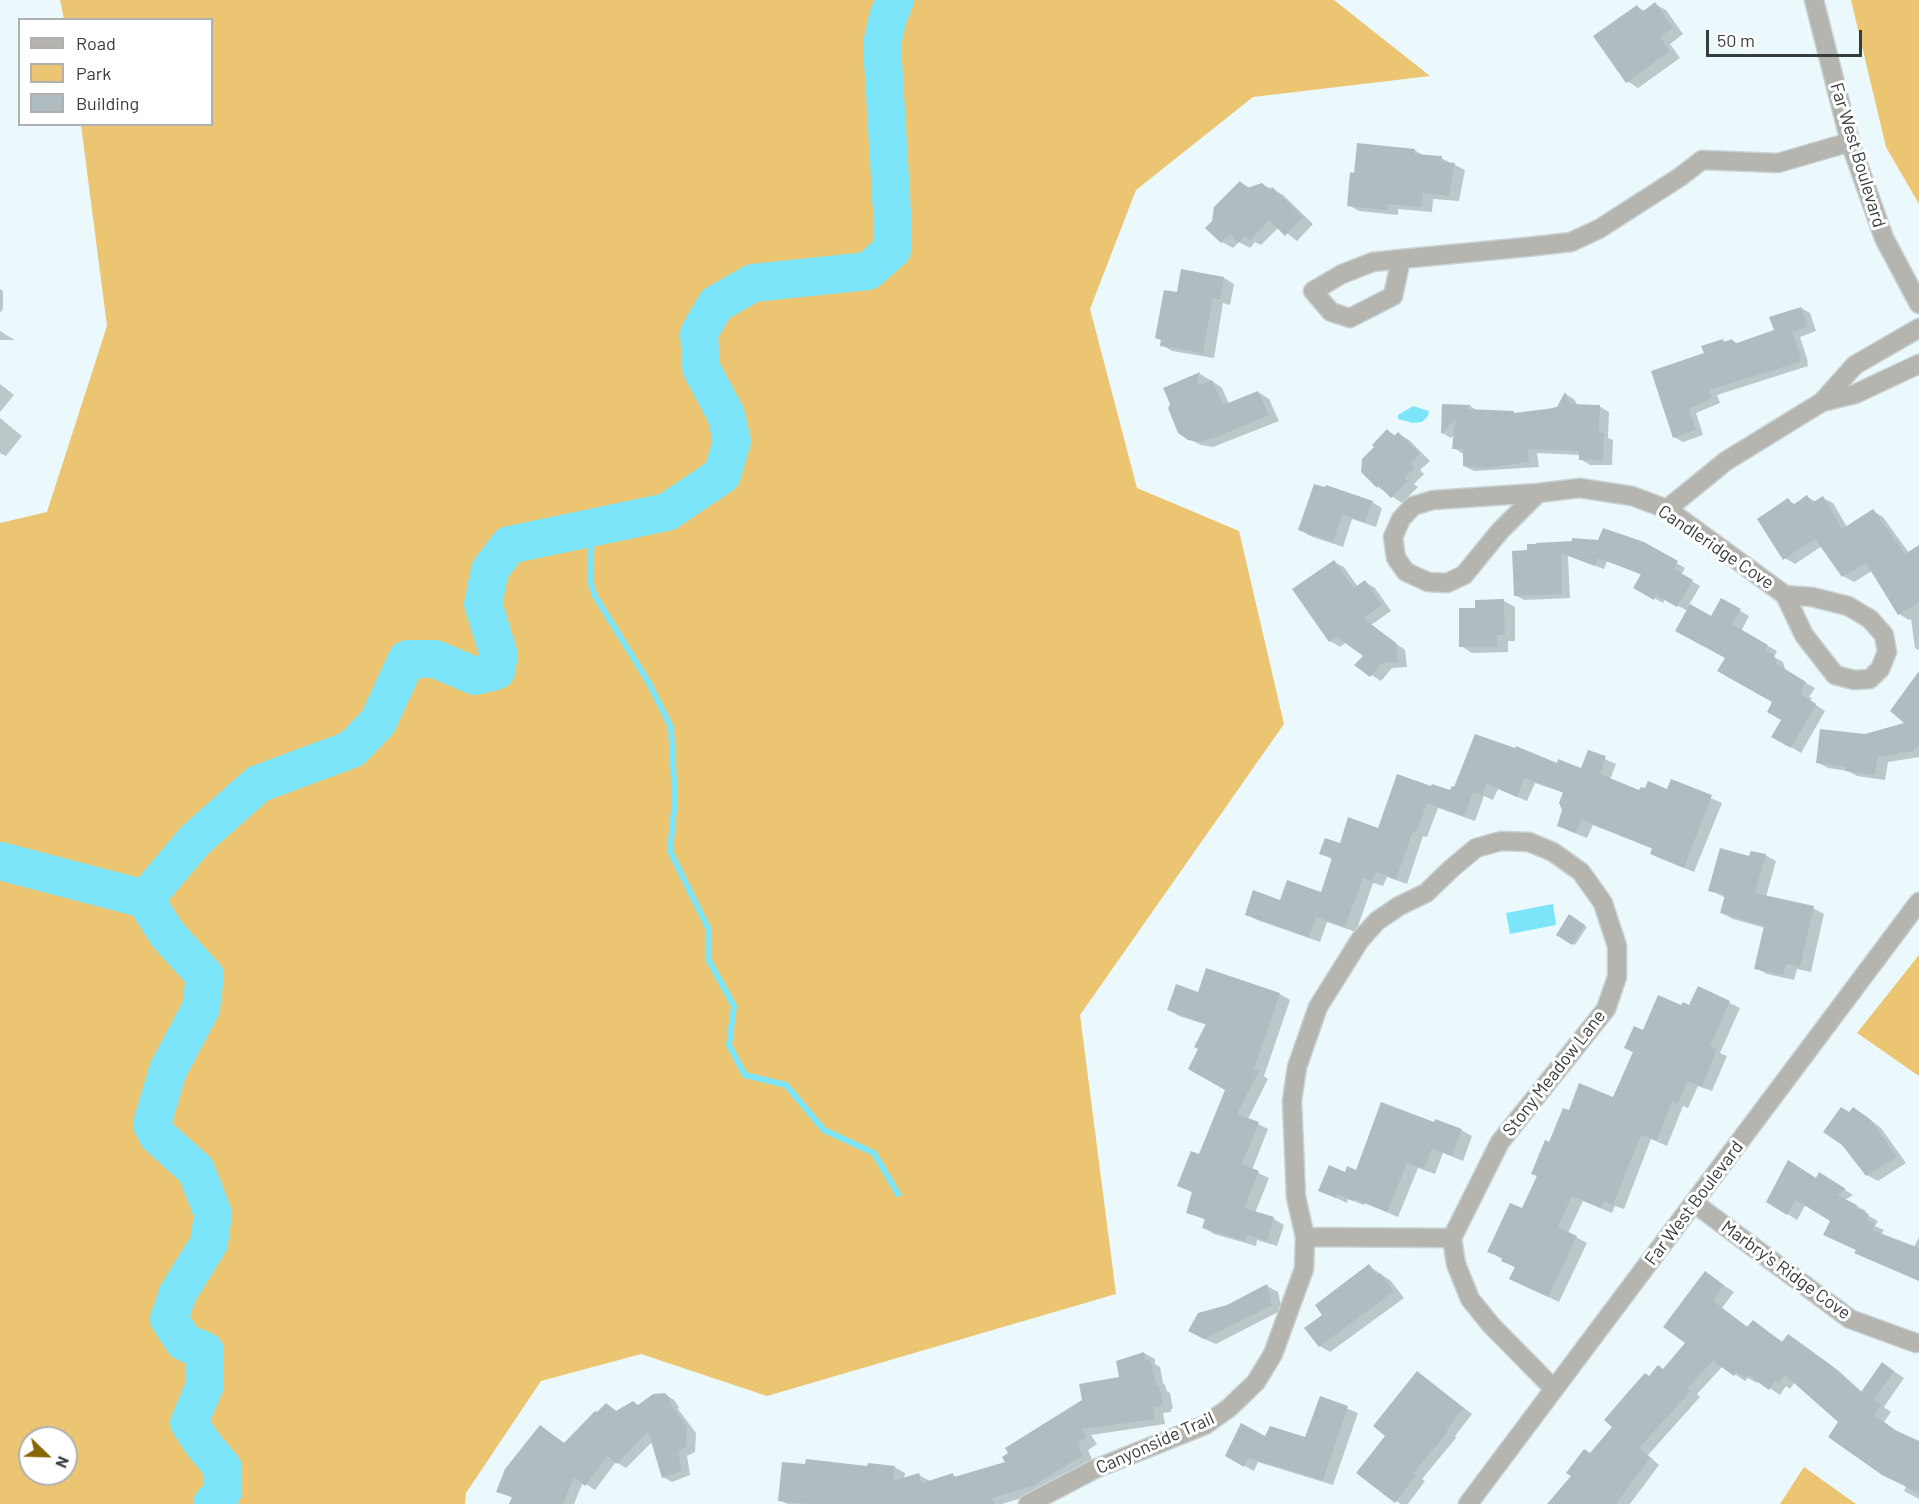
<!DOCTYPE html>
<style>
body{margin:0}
#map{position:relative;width:1919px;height:1504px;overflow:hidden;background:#ecf9fc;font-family:Barlow,sans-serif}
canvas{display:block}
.legend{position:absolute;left:18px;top:18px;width:195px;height:108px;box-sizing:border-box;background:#fff;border:2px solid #afb1b1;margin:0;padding:8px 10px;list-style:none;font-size:18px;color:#373c3d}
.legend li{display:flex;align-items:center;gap:12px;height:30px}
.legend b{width:30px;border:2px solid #afb1b1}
.north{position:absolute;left:18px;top:1426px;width:60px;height:60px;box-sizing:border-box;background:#fff;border:2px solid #afb1b1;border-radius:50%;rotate:113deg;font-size:16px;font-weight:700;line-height:24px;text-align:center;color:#373c3d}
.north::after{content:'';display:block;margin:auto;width:21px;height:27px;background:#8a6706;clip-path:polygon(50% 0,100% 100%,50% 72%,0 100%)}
.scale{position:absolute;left:1706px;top:30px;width:156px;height:27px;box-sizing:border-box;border:3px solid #373c3d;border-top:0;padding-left:8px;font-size:18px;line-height:21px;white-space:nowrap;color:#373c3d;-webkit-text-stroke:4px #fff;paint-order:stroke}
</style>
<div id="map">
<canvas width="1919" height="1504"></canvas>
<ul class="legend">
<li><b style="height:8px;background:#b6b4af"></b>Road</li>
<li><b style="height:16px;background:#ebc571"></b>Park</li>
<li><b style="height:16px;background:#b0bdc0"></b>Building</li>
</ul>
<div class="north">N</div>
<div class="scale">50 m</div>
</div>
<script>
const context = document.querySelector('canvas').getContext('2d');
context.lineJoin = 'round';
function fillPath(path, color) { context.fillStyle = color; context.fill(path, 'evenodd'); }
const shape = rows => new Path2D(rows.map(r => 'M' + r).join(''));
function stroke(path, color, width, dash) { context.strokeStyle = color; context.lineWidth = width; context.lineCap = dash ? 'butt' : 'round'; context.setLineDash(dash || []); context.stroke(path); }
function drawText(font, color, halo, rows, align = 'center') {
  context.font = font + ' Barlow,sans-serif'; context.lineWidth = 6; context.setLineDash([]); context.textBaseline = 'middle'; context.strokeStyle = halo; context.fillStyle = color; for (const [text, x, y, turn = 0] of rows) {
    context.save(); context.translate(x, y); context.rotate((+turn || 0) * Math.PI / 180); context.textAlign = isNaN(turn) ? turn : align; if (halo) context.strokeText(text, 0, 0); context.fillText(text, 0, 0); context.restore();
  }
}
fillPath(shape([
 [60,0,1334,0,1430,76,1253,97,1136,190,1090,309,1137,488,1239,531,1284,724,1080,1015,1116,1294,767,1396,641,1354,541,1381,466,1493,465,1504,0,1504,0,523,47,512,107,326,81,125,212,124,212,20,64,19],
 [30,1438,66,1438,66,1474,30,1474],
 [1851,0,1919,0,1919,204,1886,147],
 [1919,955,1919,1076,1857,1033],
 [1804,1467,1856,1504,1780,1504]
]), '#ebc571');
fillPath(shape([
 [1413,406,1429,411,1428,416,1422,422,1413,423,1398,419,1398,415],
 [1553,904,1556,925,1510,934,1506,913]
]), '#7de5f9');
fillPath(shape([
 [1655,4,1666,10,1683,34,1670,44,1680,58,1638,88,1627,81,1637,7,1645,11],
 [1414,150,1425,156,1441,158,1465,170,1459,201,1433,199,1432,212,1398,209,1398,215,1359,211,1348,205],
 [1240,182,1250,188,1262,185,1273,189,1283,195,1313,224,1297,241,1279,227,1261,245,1255,242,1250,248,1239,242,1233,248,1222,242,1207,228],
 [1183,271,1224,278,1234,284,1230,305,1223,303,1214,358,1172,351,1162,345,1162,341,1156,337,1178,294],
 [0,289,3,291,3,309,0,313],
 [1801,308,1810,313,1816,331,1800,337,1808,362,1807,362,1808,366,1717,395,1720,403,1696,413,1703,435,1683,442,1674,437,1706,354,1722,340,1726,342,1732,340,1738,344,1776,331],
 [0,331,8,336,15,340,0,340],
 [1200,374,1210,380,1209,382,1212,381,1222,388,1229,404,1258,392,1269,399,1279,421,1213,447,1201,445,1189,439,1179,432],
 [0,384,14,395,0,412],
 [1565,394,1574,399,1578,406,1599,406,1609,412,1608,438,1613,440,1612,465,1590,465,1580,459,1580,455,1537,453,1539,467,1474,471,1464,466,1463,454,1454,448,1455,435,1451,438,1442,433,1443,406,1470,406,1478,411,1513,412,1516,414,1558,408],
 [0,418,22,436,6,456,0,453],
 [1388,431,1396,436,1399,434,1409,440,1430,461,1420,470,1424,474,1414,484,1418,487,1402,503,1378,487,1363,471],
 [1808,497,1816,502,1823,498,1833,503,1847,527,1873,511,1883,517,1909,553,1919,551,1919,650,1915,648,1911,619,1909,620,1899,614,1872,571,1854,582,1843,576,1822,546,1795,564,1785,558,1788,500,1796,505],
 [1372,502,1382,508,1376,527,1352,519,1343,547,1310,536,1300,530],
 [1643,544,1685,568,1681,575,1700,586,1689,605,1711,618,1722,600,1749,616,1741,631,1777,651,1774,657,1783,662,1786,672,1815,688,1809,697,1812,698,1810,701,1825,711,1801,753,1773,736,1783,719,1774,701,1727,658,1688,611,1665,599,1663,603,1635,587,1642,575,1607,561,1604,569,1568,556,1570,598,1524,600,1515,595,1513,553],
 [1334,562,1344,567,1358,587,1365,582,1375,588,1391,611,1371,625,1405,650,1407,667,1392,668,1381,681,1356,665,1365,655,1347,642,1340,647,1330,641,1294,590],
 [1476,601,1504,601,1515,607,1515,641,1508,641,1508,652,1472,653,1461,646,1477,609],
 [1919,674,1919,757,1888,762,1885,780,1857,776,1848,771,1828,768,1817,762,1865,736,1907,724],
 [1589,752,1616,764,1610,780,1640,792,1668,791,1672,781,1722,803,1694,872,1662,859,1651,853,1653,849,1593,825,1587,838,1569,831,1558,825,1564,810,1564,793,1535,783,1527,801,1498,789,1493,800,1484,796,1475,821,1438,808,1427,837,1423,836,1407,884,1387,877,1383,886,1373,883,1356,932,1327,922,1320,942,1257,920,1246,914,1281,902,1322,894,1333,860,1321,853,1379,830,1432,788,1451,792,1558,765,1582,769],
 [1765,855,1776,861,1766,897,1813,908,1824,914,1811,972,1797,969,1794,980,1767,974,1756,968,1765,928,1733,919,1722,913,1726,898,1710,890,1750,858],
 [1570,916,1587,927,1575,945,1558,934],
 [1207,970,1280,994,1290,1000,1264,1076,1268,1079,1248,1119,1268,1129,1252,1170,1269,1178,1255,1213,1274,1219,1284,1225,1277,1246,1257,1240,1256,1246,1214,1234,1204,1228,1206,1220,1188,1212,1194,1193,1179,1185,1200,1156,1227,1090,1200,1049,1207,1025,1179,1016,1169,1010,1199,994],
 [1698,988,1740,1008,1720,1053,1727,1056,1712,1091,1698,1086,1688,1108,1683,1106,1667,1146,1651,1139,1624,1209,1615,1206,1612,1213,1583,1201,1568,1233,1587,1243,1559,1302,1521,1284,1516,1268,1489,1251,1523,1210,1550,1144,1570,1112,1614,1099,1644,1032,1682,1007,1690,1007],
 [1850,1114,1864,1115,1881,1128,1906,1163,1878,1181,1867,1175],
 [1435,1124,1461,1130,1472,1136,1463,1161,1443,1153,1435,1174,1418,1168,1398,1217,1365,1203,1364,1205,1348,1199,1347,1203,1320,1190,1346,1174,1356,1172],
 [1816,1179,1829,1180,1853,1195,1845,1200,1866,1211,1865,1214,1878,1221,1875,1226,1884,1230,1881,1235,1914,1247,1919,1237,1919,1281,1857,1250,1832,1220,1806,1204,1797,1220,1768,1202],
 [1369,1266,1391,1281,1404,1298,1330,1352,1320,1346,1324,1315],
 [1705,1273,1734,1292,1722,1308,1749,1328,1753,1322,1784,1343,1789,1336,1799,1342,1839,1371,1862,1392,1883,1364,1904,1378,1884,1407,1891,1412,1884,1422,1901,1434,1919,1443,1919,1499,1904,1491,1906,1487,1840,1422,1795,1382,1790,1389,1786,1386,1780,1395,1759,1381,1757,1383,1748,1378,1745,1381,1723,1366,1697,1394,1700,1397,1648,1455,1659,1465,1630,1504,1549,1504,1614,1427,1650,1377,1664,1370,1687,1343],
 [1267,1286,1278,1292,1282,1310,1216,1344,1200,1337],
 [1144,1353,1155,1359,1155,1364,1160,1367,1163,1383,1165,1385,1167,1391,1170,1393,1173,1409,1171,1409,1171,1412,1163,1413,1165,1424,1091,1435,1097,1444,1088,1450,1093,1462,1044,1491,1002,1504,787,1504,780,1500,869,1467,894,1467,905,1473,904,1480,919,1475,930,1481,952,1475,958,1478,1008,1462,1121,1378],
 [1417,1373,1472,1414,1455,1436,1456,1438,1422,1479,1425,1481,1408,1504,1401,1504,1396,1501,1387,1435],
 [665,1394,674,1400,679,1407,678,1409,696,1433,695,1452,687,1456,690,1475,672,1482,663,1477,653,1441,626,1468,616,1462,595,1490,583,1482,574,1504,513,1504,513,1498,498,1491,540,1427,565,1444,607,1405,618,1412,633,1402,639,1406],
 [1321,1398,1358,1413,1333,1485,1258,1462,1254,1471,1227,1456,1266,1438,1306,1439]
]), '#0003');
stroke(shape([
 [592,528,590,581,595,596,649,683,671,727,675,799,670,851,709,930,708,959,734,1006,729,1045,745,1075,786,1085,824,1130,874,1153,898,1194]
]), '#7de5f9', 6);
stroke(shape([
 [0,861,145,899],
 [212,1504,223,1491,223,1468,203,1444,189,1423,205,1385,205,1351,184,1342,169,1319,178,1293,209,1243,213,1214,196,1170,157,1135,152,1124,168,1070,201,1008,205,976,167,934,145,899,195,840,258,784,352,749,378,722,407,659,435,659,475,676,496,671,499,655,483,604,490,570,509,545,667,512,722,475,732,441,726,415,701,368,699,333,716,304,753,283,868,271,892,250,893,229,882,44,888,17,895,0]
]), '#7de5f9', 38);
fillPath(shape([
 [1655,2,1673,28,1660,37,1670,51,1626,83,1593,36,1637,5,1642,12],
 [1357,143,1415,149,1414,154,1442,156,1441,162,1455,163,1449,196,1423,193,1421,207,1388,204,1387,210,1347,206,1350,172,1354,173],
 [1240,181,1247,188,1262,183,1270,190,1272,187,1303,217,1285,236,1269,220,1250,241,1245,236,1238,243,1230,234,1221,243,1205,228,1212,221,1214,207],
 [1181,269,1224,277,1220,300,1213,298,1203,353,1160,346,1161,340,1155,338,1164,290,1177,292],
 [1801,307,1808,327,1792,332,1801,357,1799,358,1800,362,1709,390,1712,398,1689,409,1696,430,1673,438,1651,371,1704,353,1701,346,1723,339,1724,342,1732,339,1734,343,1737,343,1774,330,1769,317],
 [1200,372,1197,385,1212,380,1223,405,1258,391,1269,415,1212,439,1212,438,1201,442,1188,440,1178,433,1168,408,1170,404,1163,388],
 [1565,392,1571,404,1600,405,1599,433,1604,433,1603,460,1579,460,1579,451,1528,449,1529,462,1486,468,1463,466,1463,449,1452,449,1455,420,1441,434,1442,404,1471,405,1466,409,1514,411,1514,413,1554,408,1554,407,1557,407],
 [1387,429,1394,436,1398,432,1420,454,1411,463,1415,468,1405,477,1408,481,1391,498,1378,485,1377,488,1361,472,1362,459,1374,447,1372,445],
 [1314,484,1325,487,1326,485,1373,501,1365,522,1342,514,1333,542,1298,530],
 [1807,495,1812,503,1823,496,1842,529,1873,509,1905,554,1919,545,1919,602,1898,615,1866,563,1842,577,1815,539,1783,560,1757,519,1788,498,1793,505],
 [1603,528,1644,542,1678,561,1674,569,1693,580,1677,607,1656,595,1654,600,1633,588,1641,574,1598,558,1595,566,1561,553,1562,594,1514,596,1512,551,1527,550,1527,544,1537,544,1535,543,1572,541,1572,538,1598,540],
 [1334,560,1354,588,1365,580,1382,605,1363,618,1396,643,1398,662,1382,663,1370,677,1354,665,1363,656,1337,637,1329,642,1292,589],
 [1721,598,1741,609,1732,624,1768,645,1765,650,1774,655,1777,664,1806,682,1801,690,1803,691,1801,694,1816,704,1791,748,1771,737,1781,720,1767,712,1772,702,1717,671,1725,658,1675,631,1690,604,1711,616],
 [1504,599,1505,635,1497,635,1497,647,1459,647,1459,608,1475,608,1475,600],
 [1919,671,1919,746,1914,748,1914,751,1878,757,1875,775,1845,771,1846,767,1816,763,1820,729,1865,734,1904,723,1890,711],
 [1475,734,1515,748,1516,746,1557,763,1558,759,1581,768,1588,750,1606,756,1600,774,1639,790,1641,787,1645,788,1648,781,1667,789,1671,779,1712,795,1684,868,1650,854,1652,848,1582,820,1576,833,1557,826,1562,810,1559,803,1563,792,1524,778,1517,797,1487,784,1482,795,1473,792,1464,816,1427,803,1417,832,1413,831,1396,879,1376,872,1372,881,1363,878,1345,927,1316,917,1309,937,1245,915,1253,890,1280,900,1287,880,1321,892,1332,858,1319,854,1325,838,1340,843,1348,817,1378,828,1397,774,1431,786,1432,784,1450,790,1452,786,1454,787],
 [1720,848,1749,856,1751,851,1766,854,1755,893,1814,906,1800,967,1786,964,1783,975,1754,969,1764,926,1720,913,1725,895,1708,891],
 [1569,914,1585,925,1572,945,1556,935],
 [1206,968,1280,993,1254,1069,1259,1071,1237,1114,1259,1122,1242,1164,1259,1171,1244,1208,1274,1217,1267,1241,1247,1235,1245,1241,1202,1228,1205,1219,1186,1213,1192,1192,1177,1186,1191,1151,1199,1154,1225,1090,1188,1069,1198,1049,1194,1047,1206,1024,1167,1010,1176,984,1198,992],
 [1698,986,1730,1001,1710,1046,1717,1049,1702,1087,1688,1081,1677,1104,1672,1101,1657,1141,1641,1135,1613,1205,1604,1201,1601,1208,1572,1196,1558,1227,1577,1236,1548,1297,1509,1279,1515,1267,1501,1261,1503,1258,1487,1252,1510,1203,1522,1208,1537,1176,1531,1174,1545,1140,1549,1142,1563,1108,1569,1110,1579,1083,1613,1097,1633,1052,1624,1048,1634,1026,1643,1030,1658,995,1681,1005,1683,1002,1689,1005],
 [1381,1102,1434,1122,1435,1119,1462,1129,1452,1156,1432,1148,1424,1169,1407,1163,1387,1212,1354,1199,1353,1201,1337,1194,1336,1198,1318,1191,1329,1165,1345,1172,1347,1166,1356,1170],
 [1841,1107,1849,1112,1853,1107,1871,1120,1897,1157,1866,1176,1842,1145,1823,1132],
 [1788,1160,1816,1178,1819,1172,1846,1189,1837,1195,1857,1205,1856,1208,1869,1214,1866,1220,1875,1224,1872,1230,1919,1248,1919,1281,1854,1253,1856,1250,1823,1235,1830,1221,1796,1200,1787,1215,1766,1202],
 [1369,1264,1377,1275,1380,1273,1394,1291,1319,1347,1304,1328,1322,1315,1315,1305],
 [1705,1271,1724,1285,1713,1301,1747,1327,1753,1320,1782,1342,1788,1334,1828,1363,1861,1392,1882,1362,1894,1371,1874,1400,1882,1405,1874,1415,1895,1430,1919,1441,1919,1493,1882,1475,1828,1437,1838,1422,1785,1375,1779,1384,1775,1381,1769,1390,1748,1375,1746,1378,1737,1372,1734,1376,1713,1361,1687,1388,1691,1391,1639,1448,1650,1458,1616,1504,1547,1504,1571,1476,1566,1473,1584,1449,1590,1453,1612,1427,1604,1420,1628,1392,1645,1373,1649,1376,1658,1365,1663,1369,1685,1343,1663,1327],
 [1267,1284,1272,1305,1204,1339,1188,1331,1198,1313,1227,1305],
 [1144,1352,1145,1360,1150,1359,1157,1386,1159,1385,1163,1403,1161,1404,1161,1406,1153,1407,1155,1419,1082,1429,1087,1437,1078,1443,1079,1445,1078,1447,1083,1455,1033,1486,992,1498,994,1504,808,1504,778,1501,782,1462,805,1464,806,1459,867,1466,868,1463,895,1466,893,1481,919,1473,922,1483,953,1473,954,1477,1005,1462,1002,1457,1008,1453,1005,1448,1082,1400,1079,1384,1119,1377,1116,1361],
 [1417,1371,1464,1408,1446,1430,1448,1431,1414,1473,1416,1475,1395,1503,1356,1473,1385,1436,1373,1426],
 [665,1393,671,1400,670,1403,687,1426,686,1447,678,1451,682,1471,662,1478,648,1431,617,1464,608,1456,585,1486,574,1477,563,1504,509,1504,512,1497,496,1492,505,1469,540,1425,564,1443,595,1411,597,1412,606,1403,616,1411,633,1401,638,1405,653,1394],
 [1320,1396,1348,1406,1323,1480,1248,1458,1244,1467,1225,1456,1241,1423,1265,1436,1270,1426,1305,1437]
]), '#b0bdc0');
const minor = shape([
 [1814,0,1850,142,1884,238,1919,304],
 [1401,259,1393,296,1350,318,1331,312,1313,291,1342,274,1373,262,1401,259,1527,247,1571,242,1599,229,1680,177,1702,160,1778,163,1850,142],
 [1822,402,1855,394,1919,364],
 [1538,493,1500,531,1464,575,1447,583,1428,582,1406,572,1396,558,1393,537,1401,519,1413,506,1433,500,1538,493,1580,488,1632,496,1667,509,1785,595,1804,635,1835,675,1854,680,1870,679,1880,669,1887,652,1884,635,1870,619,1848,606,1812,597,1785,595],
 [1667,509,1726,461,1822,402,1855,365,1919,328],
 [1694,1203,1850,1319,1916,1343],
 [1305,1237,1452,1238],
 [1452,1238,1456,1264,1470,1299,1491,1325,1554,1389],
 [1028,1504,1095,1469,1205,1425,1229,1408,1256,1382,1273,1354,1304,1269,1305,1237,1296,1197,1292,1101,1297,1067,1318,1007,1360,940,1377,921,1399,906,1426,893,1452,868,1476,848,1501,841,1529,842,1553,852,1581,872,1603,903,1617,946,1617,977,1606,1009,1500,1142,1452,1238],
 [1468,1504,1919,902]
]);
stroke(minor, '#c8d3d6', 21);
stroke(minor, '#b6b4af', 18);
drawText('18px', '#373c3d', '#fff', [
 ["Far West Boulevard",1858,155,73],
 ["Candleridge Cove",1716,547,34],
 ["Stony Meadow Lane",1554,1073,-52],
 ["Far West Boulevard",1694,1203,-53],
 ["Marbry's Ridge Cove",1786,1270,36],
 ["Canyonside Trail",1155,1443,-24]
]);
</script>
